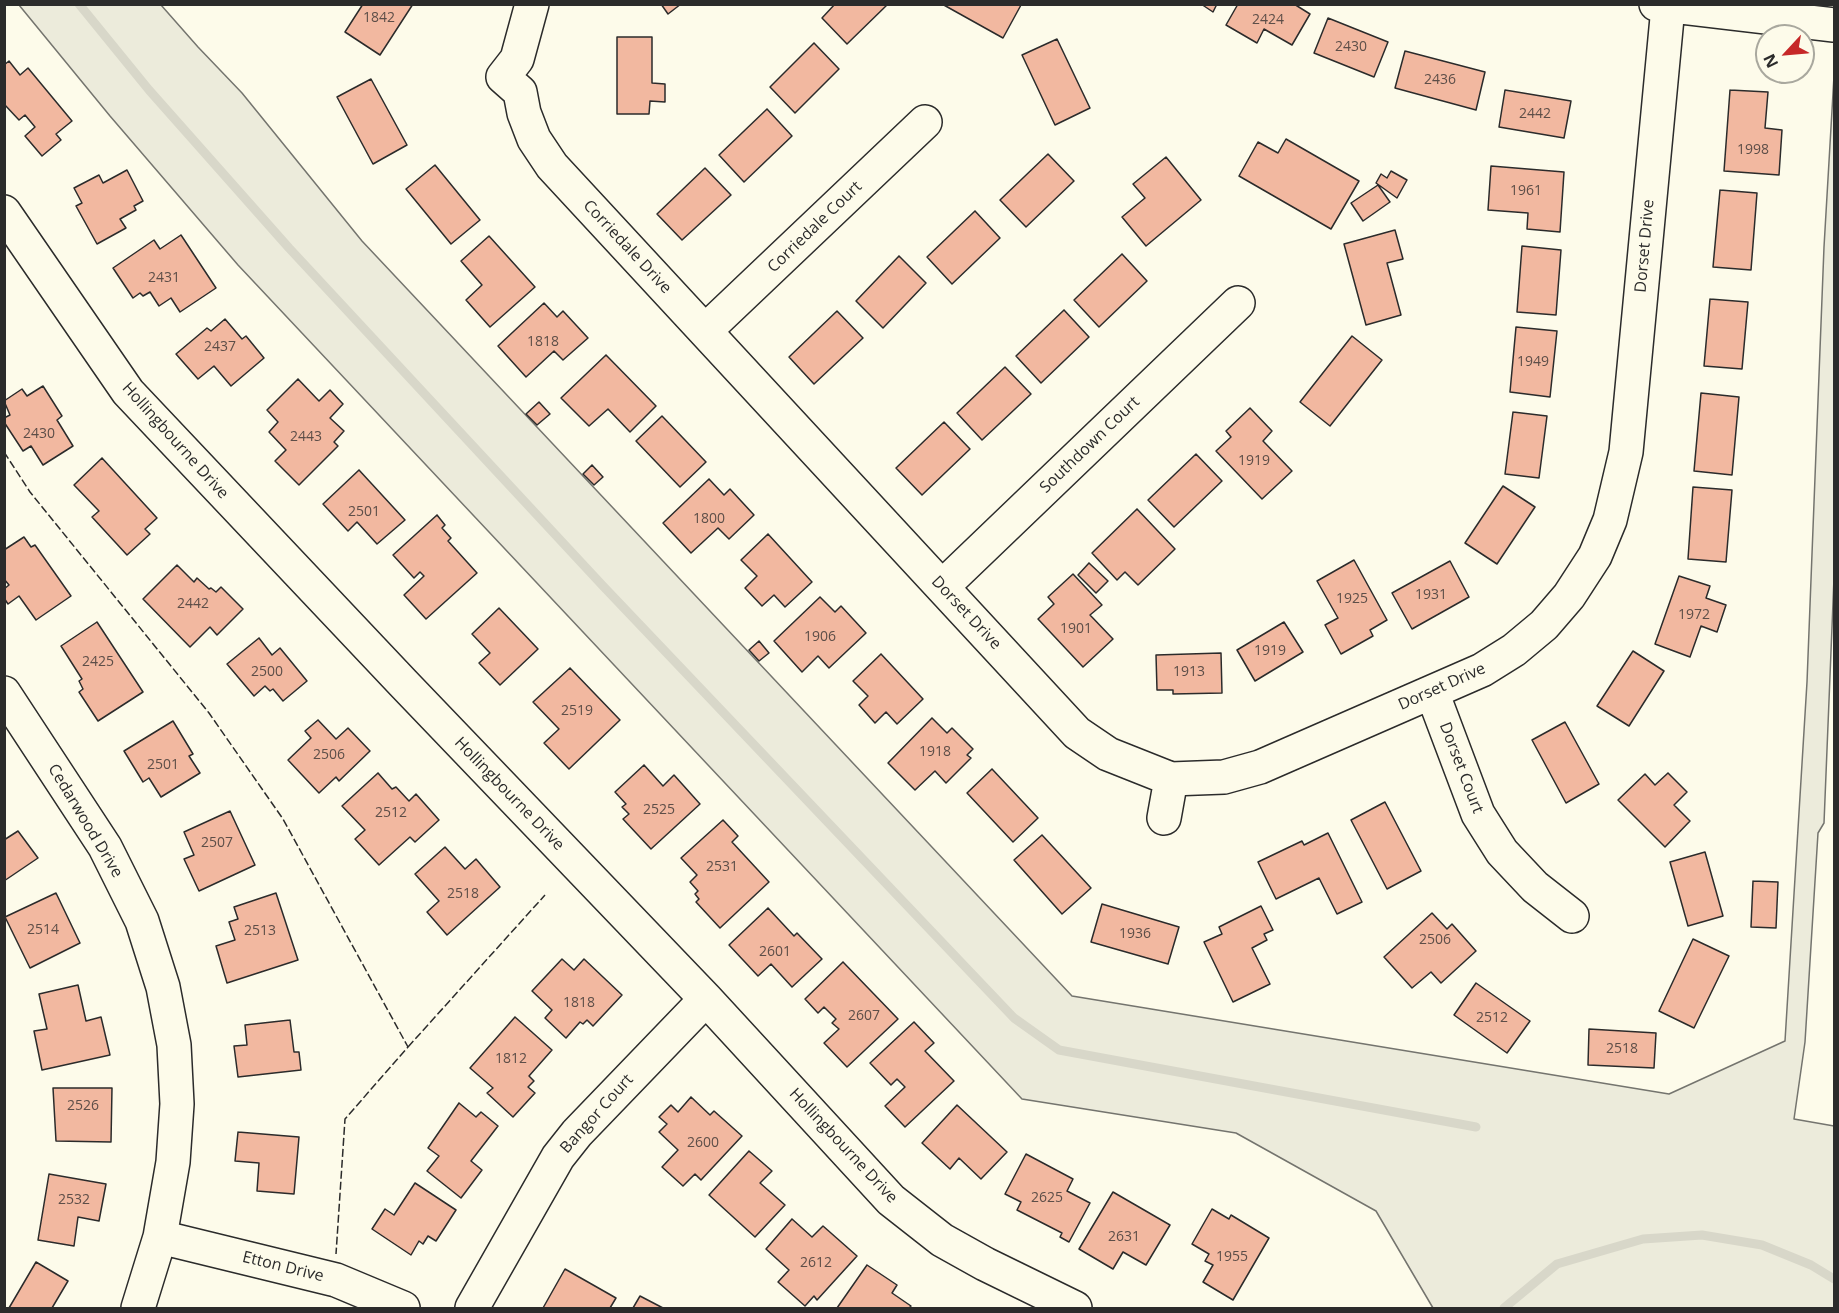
<!DOCTYPE html>
<style>
body{margin:0}
#map{position:relative;width:1839px;height:1313px;overflow:hidden;background:#fdfbea;font-family:"Open Sans",sans-serif}
canvas{display:block}
.frame{position:absolute;inset:0;border:6px solid #2b2b2b;pointer-events:none}
.north{position:absolute;left:1755px;top:24px;width:60px;height:60px;box-sizing:border-box;background:#fdfbea;border:2px solid #a9a89e;border-radius:50%;rotate:244deg;font-size:16px;font-weight:700;line-height:24px;text-align:center;color:#2b2b2b}
.north::after{content:'';display:block;margin:auto;width:21px;height:27px;background:#c62828;clip-path:polygon(50% 0,100% 100%,50% 72%,0 100%)}
</style>
<div id="map">
<canvas width="1839" height="1313"></canvas>
<div class="frame"></div>
<div class="north">N</div>
</div>
<script>
const context = document.querySelector('canvas').getContext('2d');
context.lineJoin = 'round';
function fillPath(path, color) { context.fillStyle = color; context.fill(path, 'evenodd'); }
const shape = rows => new Path2D(rows.map(r => 'M' + r).join(''));
function stroke(path, color, width, dash) { context.strokeStyle = color; context.lineWidth = width; context.lineCap = dash ? 'butt' : 'round'; context.setLineDash(dash || []); context.stroke(path); }
function drawText(font, color, halo, rows, align = 'center') {
  context.font = font + ' "Open Sans",sans-serif'; context.lineWidth = 4.5; context.setLineDash([]); context.textBaseline = 'middle'; context.strokeStyle = halo; context.fillStyle = color; for (const [text, x, y, turn = 0] of rows) {
    context.save(); context.translate(x, y); context.rotate((+turn || 0) * Math.PI / 180); context.textAlign = isNaN(turn) ? turn : align; if (halo) context.strokeText(text, 0, 0); context.fillText(text, 0, 0); context.restore();
  }
}
const green = shape([
 [19,5,161,5,198,47,242,93,362,241,1072,996,1669,1094,1785,1041,1807,682,1824,247,1834,76,1834,578,1824,823,1818,833,1805,1042,1794,1119,1834,1126,1834,1308,1433,1308,1376,1211,1236,1133,1022,1099,238,265,110,116,19,5]
]);
fillPath(green, '#ecebdb');
stroke(green, '#74746e', 1.5);
stroke(shape([
 [79,4,149,90,289,248,603,586,1014,1018,1059,1050,1476,1127],
 [1504,1308,1557,1264,1643,1239,1702,1235,1762,1245,1811,1265,1834,1279]
]), '#d8d7c9', 9);
const building = shape([
 [363,4,413,4,380,55,345,32,363,4],
 [661,4,681,4,668,14,661,4],
 [835,4,888,4,847,44,822,18,835,4],
 [942,4,1020,4,1021,5,1003,38,942,4],
 [1201,4,1217,4,1213,12,1201,4],
 [1238,4,1294,4,1310,14,1292,45,1264,29,1257,43,1226,25,1238,4],
 [1328,18,1388,42,1374,77,1314,53,1328,18],
 [617,37,652,37,652,83,665,84,665,102,650,101,649,114,617,114,617,37],
 [1057,39,1090,108,1055,125,1022,55,1057,39],
 [814,43,839,69,795,113,770,87,814,43],
 [1405,51,1485,72,1476,110,1395,88,1405,51],
 [9,61,20,75,28,68,72,121,56,134,61,140,42,156,25,136,35,127,25,115,19,120,4,104,4,65,9,61],
 [371,79,407,145,373,164,337,97,371,79],
 [1505,90,1571,101,1564,138,1499,127,1505,90],
 [1730,90,1768,92,1765,128,1782,130,1779,175,1724,171,1730,90],
 [767,109,792,136,744,182,719,155,767,109],
 [1286,139,1359,181,1331,229,1239,176,1258,142,1278,153,1286,139],
 [1048,154,1074,181,1026,227,1000,200,1048,154],
 [1166,157,1201,200,1146,246,1122,217,1145,198,1133,184,1166,157],
 [435,165,480,220,451,244,406,189,435,165],
 [1491,166,1564,172,1560,232,1527,229,1528,213,1488,210,1491,166],
 [705,168,731,195,682,240,657,214,705,168],
 [127,170,143,201,134,206,136,210,120,219,126,228,97,244,76,206,82,203,74,188,99,175,103,183,127,170],
 [1391,171,1407,180,1397,198,1376,183,1381,174,1387,178,1391,171],
 [1378,185,1390,202,1363,221,1351,203,1378,185],
 [1720,190,1757,193,1751,270,1713,267,1720,190],
 [975,211,1000,238,952,284,927,257,975,211],
 [1395,230,1403,259,1387,263,1401,315,1366,325,1344,244,1395,230],
 [181,235,216,288,180,312,171,298,159,306,150,292,143,296,140,293,133,298,113,268,154,240,160,249,181,235],
 [489,236,535,287,490,327,466,300,482,285,461,261,489,236],
 [1522,246,1561,250,1556,315,1517,312,1522,246],
 [1122,254,1147,281,1099,327,1074,300,1122,254],
 [899,256,926,283,883,328,856,301,899,256],
 [1710,299,1748,302,1742,369,1704,366,1710,299],
 [544,303,557,317,563,311,588,338,563,360,554,351,526,377,498,346,544,303],
 [1064,310,1089,337,1041,383,1016,356,1064,310],
 [837,311,863,338,814,384,789,357,837,311],
 [225,319,242,339,246,336,264,358,231,386,214,366,198,379,176,354,207,328,211,331,225,319],
 [1516,327,1557,331,1550,397,1510,392,1516,327],
 [1352,336,1382,360,1330,426,1300,402,1352,336],
 [606,355,656,406,630,432,608,409,589,426,561,398,606,355],
 [1005,367,1031,394,982,440,957,413,1005,367],
 [298,379,319,401,330,390,343,404,330,418,344,431,334,442,338,446,299,485,275,461,286,450,269,432,278,422,267,410,298,379],
 [43,386,62,416,57,420,73,446,43,465,31,446,23,451,4,422,4,418,10,415,4,401,22,389,27,396,43,386],
 [1701,393,1739,397,1732,475,1694,471,1701,393],
 [539,402,550,414,537,425,526,414,539,402],
 [1250,408,1272,431,1263,441,1292,471,1262,499,1216,451,1231,437,1226,431,1250,408],
 [1513,412,1547,416,1539,478,1505,474,1513,412],
 [662,416,706,462,680,487,636,441,662,416],
 [944,422,970,449,922,495,896,468,944,422],
 [1196,454,1222,481,1174,527,1148,500,1196,454],
 [102,458,157,518,145,529,150,534,127,555,92,517,99,511,74,485,102,458],
 [592,465,603,477,594,485,583,474,592,465],
 [359,470,405,520,377,544,357,522,348,531,323,504,359,470],
 [709,479,724,495,730,489,754,515,729,539,718,528,691,553,663,523,709,479],
 [1503,486,1535,507,1497,564,1465,543,1503,486],
 [1693,487,1732,490,1726,562,1688,559,1693,487],
 [1137,509,1175,549,1138,585,1125,572,1117,580,1092,553,1137,509],
 [437,515,445,525,442,528,451,538,448,541,477,573,426,619,404,595,424,576,420,572,414,578,393,555,437,515],
 [768,534,812,582,785,607,774,595,762,606,745,588,757,576,741,560,768,534],
 [24,537,31,547,35,545,71,596,36,620,19,596,8,604,4,598,4,589,9,585,4,579,4,550,24,537],
 [1354,560,1387,620,1370,630,1373,636,1341,654,1325,625,1338,618,1317,581,1354,560],
 [1450,561,1469,597,1412,629,1392,593,1450,561],
 [1089,563,1108,581,1096,593,1078,575,1089,563],
 [177,565,194,582,197,578,209,589,211,588,216,592,221,587,243,609,217,635,210,627,190,647,143,599,177,565],
 [1073,574,1102,605,1090,615,1113,639,1083,667,1038,619,1054,604,1048,597,1073,574],
 [1679,576,1710,586,1706,598,1726,605,1717,632,1701,626,1690,657,1655,644,1679,576],
 [820,597,835,612,841,606,866,633,829,668,818,656,802,672,774,641,820,597],
 [499,608,538,649,500,685,479,663,490,653,472,634,499,608],
 [97,622,143,692,98,721,79,692,83,689,79,681,82,679,61,646,97,622],
 [1284,622,1303,652,1255,681,1237,650,1284,622],
 [259,638,272,655,280,648,307,681,283,701,273,689,270,691,265,686,254,696,227,664,259,638],
 [759,641,769,653,759,661,749,650,759,641],
 [1633,651,1664,671,1629,726,1597,706,1633,651],
 [1221,653,1222,693,1173,694,1173,690,1157,690,1156,655,1221,653],
 [881,654,923,699,897,724,886,712,875,723,859,705,868,696,853,681,881,654],
 [570,668,620,720,569,769,544,743,559,729,533,702,570,668],
 [932,718,947,733,952,728,973,749,967,755,971,758,946,783,935,771,915,790,888,763,932,718],
 [318,720,336,739,348,728,370,751,339,781,336,777,319,793,288,760,311,738,305,731,318,720],
 [173,721,193,754,189,756,200,773,161,797,149,778,143,782,124,751,173,721],
 [1565,722,1599,784,1566,803,1532,740,1565,722],
 [644,765,663,786,674,775,700,804,651,849,623,819,629,814,622,807,626,804,615,792,644,765],
 [992,769,1038,818,1013,842,967,793,992,769],
 [378,773,392,789,396,787,409,801,416,794,439,820,415,842,410,837,379,865,355,839,365,830,342,806,378,773],
 [1668,773,1687,792,1674,805,1690,821,1665,847,1618,800,1645,774,1655,785,1668,773],
 [1385,802,1421,871,1387,889,1351,820,1385,802],
 [230,811,255,865,199,891,184,859,194,855,184,832,230,811],
 [723,820,738,836,732,842,769,882,720,928,696,902,699,899,695,894,698,891,690,882,697,875,681,858,723,820],
 [18,831,38,858,4,881,4,840,18,831],
 [1328,833,1362,902,1337,914,1319,878,1276,899,1258,862,1302,841,1304,845,1328,833],
 [1042,835,1091,888,1062,914,1014,860,1042,835],
 [445,847,465,869,476,859,500,887,447,935,427,912,439,901,415,874,445,847],
 [1705,852,1723,916,1688,926,1670,862,1705,852],
 [1753,881,1778,882,1776,928,1751,927,1753,881],
 [56,893,80,943,30,968,5,917,56,893],
 [276,893,298,960,227,983,216,946,235,940,229,922,238,919,234,907,276,893],
 [1102,904,1179,927,1168,964,1091,942,1102,904],
 [1261,906,1273,930,1264,934,1267,940,1252,948,1270,984,1233,1002,1204,942,1222,934,1219,927,1261,906],
 [768,908,794,936,797,933,822,959,792,987,771,964,758,976,729,945,768,908],
 [1432,913,1447,929,1452,924,1476,951,1441,983,1431,972,1412,988,1384,957,1432,913],
 [1693,939,1729,956,1694,1028,1659,1011,1693,939],
 [562,959,574,970,584,959,622,995,593,1026,587,1020,583,1024,580,1022,566,1038,545,1018,552,1010,532,991,562,959],
 [843,962,898,1019,847,1067,824,1043,839,1029,832,1023,836,1019,824,1007,818,1013,805,999,843,962],
 [1476,983,1530,1021,1507,1053,1454,1015,1476,983],
 [78,985,86,1021,101,1017,110,1055,42,1070,34,1031,47,1029,39,994,78,985],
 [515,1017,552,1050,529,1076,534,1081,528,1087,535,1093,513,1117,487,1093,493,1088,470,1068,515,1017],
 [290,1020,294,1052,299,1052,301,1070,238,1077,234,1046,247,1045,245,1025,290,1020],
 [914,1022,934,1043,925,1051,954,1081,905,1127,885,1106,905,1087,897,1079,891,1085,870,1063,914,1022],
 [1589,1029,1656,1033,1654,1068,1588,1065,1589,1029],
 [53,1088,112,1088,111,1142,56,1141,53,1088],
 [691,1097,710,1115,714,1111,742,1136,701,1180,695,1174,683,1186,662,1167,678,1150,659,1132,667,1124,659,1117,671,1105,678,1112,691,1097],
 [459,1103,476,1117,481,1112,498,1126,471,1161,482,1170,461,1198,427,1171,439,1156,428,1148,459,1103],
 [957,1105,1007,1152,981,1179,959,1158,950,1169,922,1143,957,1105],
 [238,1132,299,1137,294,1194,257,1191,259,1163,235,1161,238,1132],
 [749,1151,772,1171,760,1183,785,1205,755,1237,709,1195,749,1151],
 [1026,1154,1073,1179,1067,1191,1090,1203,1069,1242,1060,1237,1062,1233,1017,1210,1021,1202,1005,1194,1026,1154],
 [49,1174,106,1184,99,1221,78,1217,74,1246,38,1240,49,1174],
 [415,1183,456,1210,436,1241,428,1236,423,1244,419,1241,411,1255,372,1229,385,1209,394,1215,415,1183],
 [1113,1192,1170,1225,1146,1265,1123,1252,1113,1269,1079,1249,1113,1192],
 [1212,1209,1229,1219,1231,1215,1269,1238,1233,1300,1203,1282,1213,1265,1205,1261,1209,1254,1192,1244,1212,1209],
 [792,1219,812,1237,823,1226,857,1256,817,1300,814,1296,805,1306,778,1282,789,1270,766,1249,792,1219],
 [36,1262,68,1281,52,1308,9,1308,36,1262],
 [867,1265,897,1285,892,1293,911,1306,909,1308,837,1308,867,1265],
 [565,1269,616,1298,610,1308,543,1308,565,1269],
 [640,1296,663,1308,633,1308,640,1296]
]);
fillPath(building, '#f2b8a0');
stroke(building, '#2b2b2b', 1.5);
const minor = shape([
 [532,4,517,59,503,77,520,92,524,113,534,139,552,166,1077,733,1108,754,1171,779,1224,777,1260,767,1482,670,1514,650,1544,625,1569,596,1595,556,1610,520,1626,452,1668,7],
 [1656,4,1834,25],
 [4,212,128,392,403,683,706,999,891,1200,942,1240,985,1264,1075,1308],
 [705,331,925,122],
 [942,587,1238,303],
 [1432,692,1478,814,1502,852,1535,887,1572,916],
 [4,693,105,847,142,921,163,987,174,1045,177,1104,173,1162,160,1237,138,1308],
 [1164,818,1171,779],
 [160,1237,336,1280,403,1308],
 [472,1308,558,1157,577,1133,706,999]
]);
stroke(minor, '#2b2b2b', 36);
stroke(minor, '#fdfbea', 33);
stroke(shape([
 [4,452,30,492,209,713,283,819,408,1047,345,1119,336,1254],
 [408,1047,545,895]
]), '#2b2b2b', 1.5, [8, 3]);
drawText('14px', '#5d4e48', null, [
 ["1842",379,18],
 ["2424",1268,20],
 ["2430",1351,47],
 ["2436",1440,80],
 ["2442",1535,114],
 ["1998",1753,150],
 ["1961",1526,191],
 ["2431",164,278],
 ["1818",543,342],
 ["2437",220,347],
 ["1949",1533,362],
 ["2430",39,434],
 ["2443",306,437],
 ["1919",1254,461],
 ["2501",364,512],
 ["1800",709,519],
 ["1931",1431,595],
 ["1925",1352,599],
 ["2442",193,604],
 ["1972",1694,615],
 ["1901",1076,629],
 ["1906",820,637],
 ["1919",1270,651],
 ["2425",98,662],
 ["2500",267,672],
 ["1913",1189,672],
 ["2519",577,711],
 ["1918",935,752],
 ["2506",329,755],
 ["2501",163,765],
 ["2525",659,810],
 ["2512",391,813],
 ["2507",217,843],
 ["2531",722,867],
 ["2518",463,894],
 ["2514",43,930],
 ["2513",260,931],
 ["1936",1135,934],
 ["2506",1435,940],
 ["2601",775,952],
 ["1818",579,1003],
 ["2607",864,1016],
 ["2512",1492,1018],
 ["2518",1622,1049],
 ["1812",511,1059],
 ["2526",83,1106],
 ["2600",703,1143],
 ["2625",1047,1198],
 ["2532",74,1200],
 ["2631",1124,1237],
 ["1955",1232,1257],
 ["2612",816,1263]
]);
drawText('16px', '#2b2b2b', '#fdfbea', [
 ["Corriedale Court",815,227,-44],
 ["Dorset Drive",1645,246,-85],
 ["Corriedale Drive",627,247,47],
 ["Hollingbourne Drive",175,441,48],
 ["Southdown Court",1090,445,-44],
 ["Dorset Drive",966,613,47],
 ["Dorset Drive",1442,687,-24],
 ["Dorset Court",1461,768,69],
 ["Hollingbourne Drive",509,794,46],
 ["Cedarwood Drive",85,821,59],
 ["Bangor Court",597,1114,-48],
 ["Hollingbourne Drive",843,1146,47],
 ["Etton Drive",283,1267,14]
]);
</script>
